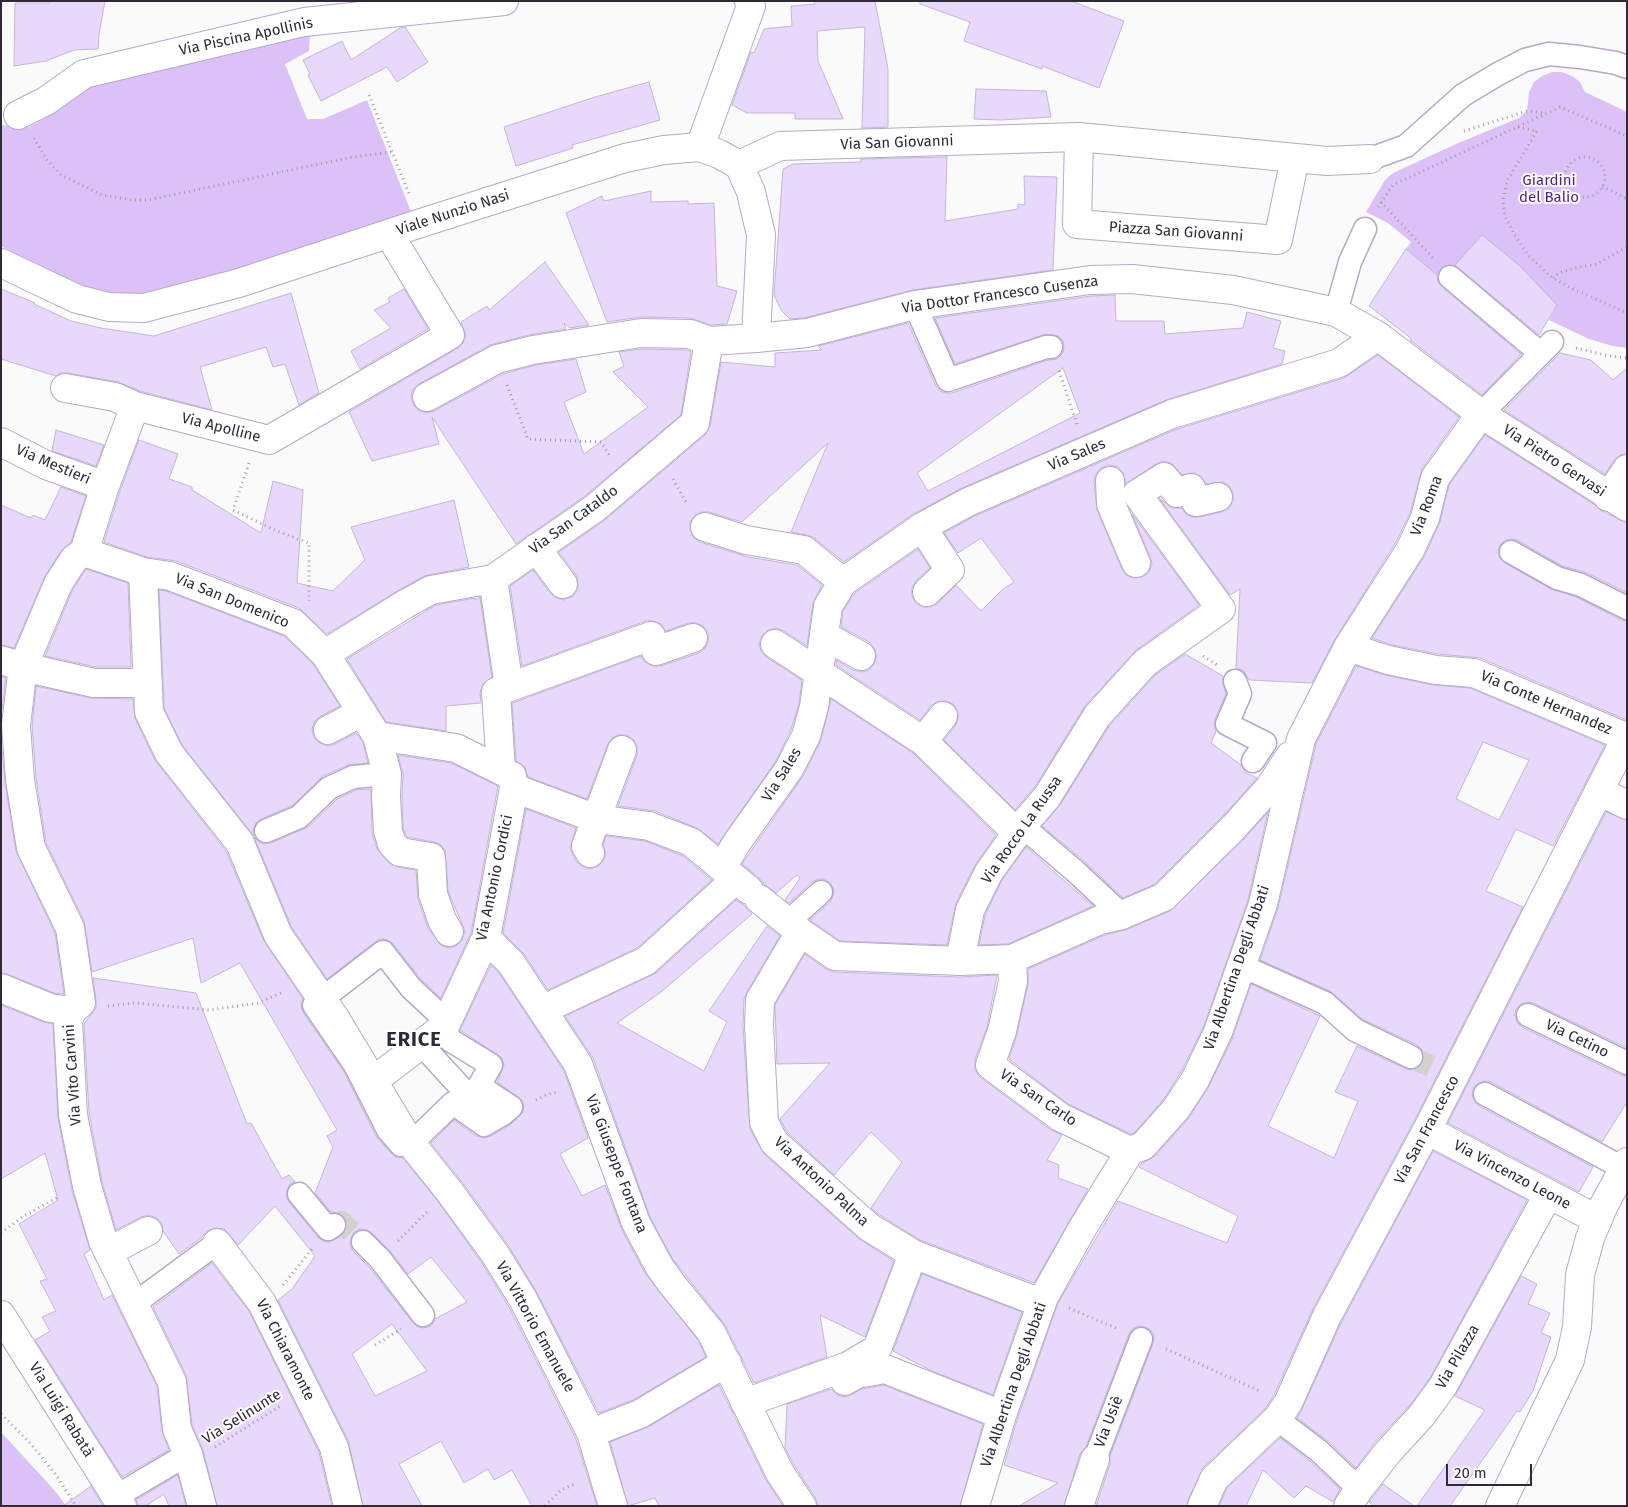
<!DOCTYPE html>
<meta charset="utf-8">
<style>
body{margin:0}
#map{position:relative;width:1628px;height:1507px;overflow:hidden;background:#fafafa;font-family:"Fira Sans",sans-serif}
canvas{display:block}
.frame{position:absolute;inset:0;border:2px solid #302a37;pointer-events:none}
.scale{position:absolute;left:1446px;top:1464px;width:86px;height:22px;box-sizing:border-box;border:2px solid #302a37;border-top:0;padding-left:6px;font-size:15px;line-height:18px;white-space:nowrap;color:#302a37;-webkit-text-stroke:4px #fff;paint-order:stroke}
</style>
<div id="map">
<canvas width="1628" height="1507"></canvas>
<div class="frame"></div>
<div class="scale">20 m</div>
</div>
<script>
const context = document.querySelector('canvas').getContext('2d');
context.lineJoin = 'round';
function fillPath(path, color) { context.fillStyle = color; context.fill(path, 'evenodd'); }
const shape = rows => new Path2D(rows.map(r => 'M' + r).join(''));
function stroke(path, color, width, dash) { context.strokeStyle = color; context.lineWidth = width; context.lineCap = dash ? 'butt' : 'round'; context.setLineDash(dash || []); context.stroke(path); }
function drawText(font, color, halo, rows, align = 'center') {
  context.font = font + ' "Fira Sans",sans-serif'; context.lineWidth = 4; context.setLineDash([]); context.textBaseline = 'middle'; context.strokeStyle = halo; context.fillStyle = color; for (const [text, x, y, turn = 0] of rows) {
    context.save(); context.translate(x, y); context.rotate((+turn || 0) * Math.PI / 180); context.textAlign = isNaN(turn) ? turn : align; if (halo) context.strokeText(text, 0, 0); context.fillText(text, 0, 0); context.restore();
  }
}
fillPath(shape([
 [310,34,309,51,285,64,307,119,323,119,367,100,411,212,241,268,148,294,127,296,103,294,69,281,1,246,1,125,29,127,44,119,78,92,97,82,132,72,183,65,237,50],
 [1552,72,1562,72,1572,76,1580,82,1585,92,1627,112,1627,348,1613,346,1589,339,1549,320,1557,305,1482,235,1442,280,1406,249,1411,242,1388,223,1366,212,1385,180,1393,173,1456,144,1519,118,1527,111,1529,92,1534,82,1542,76],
 [1,1432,56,1492,66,1506,1,1506]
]), '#dbc1f7');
const building = shape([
 [50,1,105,1,99,34,98,49,74,50,46,61,14,66,15,3,50,3,50,1],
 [814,1,875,1,888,69,888,127,862,128,865,27,817,31,818,61,843,119,795,119,795,113,747,113,732,105,751,52,754,53,764,29,792,26,791,6,815,4,814,1],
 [920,1,1071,1,1124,21,1099,88,1042,66,1042,69,964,41,970,22,920,4,920,1],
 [405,27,428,62,397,82,387,67,321,101,308,75,310,74,303,60,342,41,351,60,400,28,405,27],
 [649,82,660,120,572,145,573,148,516,166,504,127,595,97,649,82],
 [976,89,1046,91,1051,117,1001,120,974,119,976,89],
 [947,157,945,221,1018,209,1018,204,1025,205,1024,176,1057,177,1053,270,913,290,804,318,790,319,781,310,774,295,783,169,793,164,861,162,861,159,947,157],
 [651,191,651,202,688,201,688,204,714,203,717,286,737,291,727,324,711,325,690,318,641,317,607,322,566,213,602,196,604,201,651,191],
 [1482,235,1520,266,1557,305,1539,335,1455,265,1482,235],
 [1406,249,1437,275,1438,282,1442,287,1521,354,1482,395,1410,340,1412,339,1369,306,1406,249],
 [545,262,589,325,570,328,564,323,566,329,529,335,490,345,419,384,413,389,411,396,413,404,418,410,426,413,434,411,503,374,536,365,576,359,586,392,564,402,584,454,648,407,613,372,624,366,619,352,642,349,687,350,691,351,681,415,585,496,516,544,432,417,439,444,372,461,349,412,458,348,463,343,466,335,461,322,487,306,489,310,545,262],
 [1,289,35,303,34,304,71,321,101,328,154,336,291,293,319,393,299,405,285,364,273,367,266,347,200,367,212,410,140,391,118,382,68,373,60,373,56,376,1,359,1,289],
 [404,289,428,329,360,369,351,351,391,328,374,310,390,302,388,298,404,289],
 [1115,295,1116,321,1164,321,1165,334,1243,328,1247,312,1281,321,1273,348,1285,351,1282,364,1166,400,962,488,913,514,844,562,814,538,807,535,791,532,828,443,742,522,709,512,702,512,695,515,690,522,690,530,693,537,700,542,748,557,797,565,822,585,813,603,807,646,784,631,776,628,768,630,762,636,759,644,761,651,766,657,802,680,799,704,791,730,776,761,718,844,697,828,655,811,618,806,637,755,637,747,634,740,627,735,619,735,612,738,608,744,587,799,528,777,525,767,516,761,512,703,641,656,645,662,653,666,661,666,699,653,705,648,708,641,708,632,703,626,696,623,688,623,666,631,661,624,653,621,646,621,522,666,510,586,533,570,550,593,556,598,564,600,573,596,578,590,578,582,576,575,559,552,605,520,705,435,710,426,721,362,775,367,775,353,822,350,818,346,908,323,936,386,940,391,946,393,952,393,1048,360,1057,359,1063,353,1064,347,1063,341,1058,336,1046,334,955,364,935,318,1091,296,1115,295],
 [1063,368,1080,413,928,491,917,473,1063,368],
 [1560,353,1591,360,1613,380,1627,368,1627,454,1620,455,1614,460,1605,474,1504,410,1560,353],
 [1378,355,1459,417,1422,469,1410,513,1396,542,1335,639,1312,683,1249,680,1244,671,1236,668,1240,589,1230,595,1159,498,1172,508,1182,508,1186,514,1192,517,1199,517,1221,512,1228,509,1233,501,1233,493,1230,487,1223,482,1206,484,1201,476,1193,473,1182,475,1171,463,1163,461,1156,464,1126,484,1123,473,1118,467,1109,465,1101,468,1096,474,1094,481,1097,510,1122,569,1126,575,1134,578,1143,577,1149,572,1152,564,1150,557,1132,514,1199,605,1136,650,1085,706,1034,788,1015,810,944,740,955,726,958,719,958,711,953,704,945,701,937,702,931,706,920,720,836,665,836,660,853,670,862,672,869,670,874,664,877,655,874,648,869,642,841,627,843,611,855,593,918,549,930,568,916,581,912,588,912,596,916,603,922,607,930,607,937,604,956,585,981,611,1002,590,1014,582,981,538,958,553,944,533,975,516,1177,429,1344,378,1378,355],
 [56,430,104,445,96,466,52,451,56,430],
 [1485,435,1595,505,1600,510,1627,523,1627,593,1587,573,1562,566,1517,540,1511,539,1505,540,1500,545,1498,552,1500,558,1505,563,1551,589,1576,597,1621,620,1627,621,1627,720,1480,658,1438,654,1392,645,1372,638,1424,557,1440,522,1449,485,1485,435],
 [139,440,178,454,169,479,192,487,192,490,261,533,273,481,303,490,297,583,333,591,365,560,351,527,454,500,469,567,424,576,399,590,327,634,299,608,176,561,147,557,104,542,120,491,139,440],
 [61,487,86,496,71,542,61,551,45,576,14,648,1,645,1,505,31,518,33,515,45,520,61,487],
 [86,569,128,583,131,667,96,667,45,656,72,591,86,569],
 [159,590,166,591,284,636,313,664,340,706,321,716,315,721,312,729,314,738,320,743,328,746,335,744,356,733,363,742,368,763,348,765,323,776,292,806,261,819,256,823,253,830,254,836,182,745,164,708,159,590],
 [480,597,492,677,483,684,480,693,481,703,446,706,446,731,386,722,347,659,436,605,475,598,475,600,480,597],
 [1185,654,1223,676,1223,685,1226,694,1215,719,1214,725,1216,731,1211,743,1241,765,1245,772,1257,778,1223,816,1155,884,1123,898,1084,861,1042,826,1060,805,1110,725,1155,675,1185,654],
 [1356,666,1385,675,1433,685,1470,688,1605,745,1553,846,1516,829,1486,891,1523,907,1413,1123,1313,1309,1274,1395,1265,1409,1203,1468,1188,1500,1187,1506,1096,1506,1110,1464,1110,1456,1153,1343,1154,1336,1151,1330,1145,1327,1138,1326,1132,1329,1129,1334,1086,1447,1080,1454,1064,1506,1019,1506,1058,1483,1004,1465,1017,1420,1058,1303,1118,1201,1227,1243,1238,1216,1139,1167,1141,1164,1155,1156,1188,1119,1208,1088,1232,1039,1251,984,1320,1016,1268,1126,1334,1158,1358,1101,1335,1092,1357,1046,1406,1069,1411,1070,1418,1068,1423,1062,1424,1057,1422,1050,1417,1045,1362,1019,1330,991,1260,960,1278,908,1316,744,1356,666],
 [1483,742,1529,760,1499,820,1456,799,1483,742],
 [1,676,6,678,1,717,1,676],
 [36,686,91,698,133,699,135,718,155,760,226,851,264,941,303,999,301,1006,303,1012,344,1072,376,1136,392,1154,398,1158,402,1157,437,1200,482,1263,509,1307,576,1439,597,1506,532,1506,512,1470,494,1480,488,1469,464,1483,441,1441,399,1464,422,1506,363,1506,348,1440,278,1300,292,1289,315,1256,275,1206,238,1245,224,1229,215,1228,207,1231,202,1237,179,1254,163,1231,162,1223,156,1218,149,1215,141,1217,116,1230,102,1182,89,1113,84,1024,96,1008,96,1001,93,978,196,993,247,1124,251,1123,282,1179,289,1175,295,1182,290,1184,287,1190,286,1196,289,1202,318,1237,323,1241,329,1242,342,1236,346,1230,347,1224,345,1217,339,1213,331,1212,315,1193,333,1147,327,1136,337,1130,240,963,201,983,193,938,92,972,84,921,46,843,36,778,32,725,36,686],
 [360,1229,367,1230,372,1233,390,1251,408,1274,431,1257,467,1302,435,1319,431,1326,424,1328,418,1327,413,1323,370,1268,353,1251,350,1245,351,1238,354,1232,360,1229],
 [392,1324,427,1371,375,1396,352,1354,392,1324],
 [831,699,913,753,996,835,975,865,956,903,947,945,840,941,810,920,830,902,833,896,834,889,830,883,825,879,818,879,812,882,789,903,785,900,800,878,797,875,776,893,764,884,759,878,742,864,803,776,821,740,831,699],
 [1,738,5,782,16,851,55,933,64,994,54,993,7,974,1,973,1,738],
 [398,755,451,763,498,786,471,933,441,998,421,979,393,944,388,940,381,939,375,942,327,979,292,928,254,837,259,842,264,844,271,843,308,827,337,799,356,790,371,789,372,832,377,849,389,863,398,867,416,870,418,899,428,928,441,945,449,948,456,946,462,940,465,931,448,891,445,850,440,844,434,842,407,837,406,836,403,828,402,797,403,774,398,755],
 [526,809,576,828,570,848,576,861,583,867,590,869,598,866,603,861,606,854,603,845,606,836,645,841,683,856,712,880,637,948,548,990,524,954,503,933,526,809],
 [1268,812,1248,900,1204,1026,1181,1072,1164,1099,1134,1133,1131,1134,1068,1104,1009,1059,1017,1034,1028,984,1028,969,1105,935,1128,929,1170,911,1245,838,1268,812],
 [1606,812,1627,820,1627,1048,1533,1003,1528,1002,1521,1004,1516,1009,1515,1015,1517,1022,1522,1027,1621,1075,1627,1076,1627,1102,1602,1142,1491,1082,1485,1081,1479,1083,1474,1087,1472,1094,1474,1100,1479,1106,1593,1167,1579,1192,1448,1123,1606,812],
 [1026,847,1093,906,1008,944,979,945,985,915,1002,880,1026,847],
 [736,900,744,905,752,914,661,992,617,1023,704,1071,727,1022,709,1011,767,926,780,936,747,992,744,999,743,1026,750,1129,764,1154,859,1239,894,1261,865,1337,820,1315,827,1357,754,1383,725,1325,672,1258,650,1217,593,1058,565,1016,656,973,736,900],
 [805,954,826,969,834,972,959,977,997,975,987,1027,975,1060,975,1070,981,1078,1051,1130,1062,1135,1047,1160,1059,1165,1058,1178,1088,1189,1034,1283,920,1240,878,1214,871,1208,902,1162,871,1132,834,1175,787,1132,780,1119,830,1063,777,1064,775,1005,805,954],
 [491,965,499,973,564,1071,588,1138,560,1154,582,1196,605,1185,622,1230,645,1273,698,1340,706,1357,633,1400,599,1413,536,1291,508,1245,462,1182,431,1143,454,1120,476,1136,484,1138,491,1136,510,1125,523,1112,524,1106,522,1100,497,1082,504,1066,502,1058,460,1030,491,965],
 [1,1005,44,1022,53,1024,58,1118,72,1190,90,1250,84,1254,104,1300,112,1295,157,1386,162,1431,169,1450,122,1477,35,1340,50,1331,42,1317,56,1311,40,1281,47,1279,19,1224,58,1200,45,1153,1,1179,1,1005],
 [1433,1151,1527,1200,1430,1378,1410,1405,1376,1441,1356,1468,1328,1441,1297,1418,1302,1409,1341,1323,1433,1151],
 [212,1263,249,1311,319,1452,332,1506,217,1506,203,1450,192,1425,186,1375,153,1307,212,1263],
 [922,1274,1022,1312,993,1395,932,1371,893,1351,922,1274],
 [1521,1276,1537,1284,1528,1304,1550,1313,1541,1333,1551,1337,1533,1391,1520,1412,1517,1411,1450,1506,1417,1506,1485,1410,1455,1396,1521,1276],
 [719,1385,766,1480,783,1506,659,1506,655,1498,628,1506,610,1442,648,1427,719,1385],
 [883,1385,983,1424,960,1506,818,1506,815,1497,794,1465,785,1448,787,1404,831,1389,838,1395,846,1397,862,1389,883,1385],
 [1280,1438,1310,1461,1340,1489,1333,1502,1306,1486,1294,1498,1263,1470,1246,1506,1219,1506,1227,1488,1280,1438],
 [178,1475,186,1506,169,1506,164,1494,146,1506,138,1506,136,1500,178,1475],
 [1383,1484,1414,1506,1374,1506,1369,1502,1383,1484],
 [91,1486,103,1506,63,1506,91,1486]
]);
fillPath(building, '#e8d8fb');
stroke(building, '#c4b5d6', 1);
stroke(shape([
 [1411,1057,1445,1073],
 [334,1225,341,1222,363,1242]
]), '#d2d0d3', 22, [22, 11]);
const pedestrian = shape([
 [1370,159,1406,146,1463,95,1498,74,1525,60,1549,54,1580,57,1616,63,1627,67],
 [1450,277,1540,353],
 [915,305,948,380,1046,347,1051,347],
 [1336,312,1350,262,1365,229],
 [1481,414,1552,342],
 [1511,552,1557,578,1581,585,1627,608],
 [1235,681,1240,694,1227,724,1265,743,1253,761],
 [1022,826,1075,871,1122,915],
 [266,831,299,817,329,788,353,777,387,774],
 [788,922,821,892],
 [383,952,411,988,441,1016,450,1040,491,1065,479,1086,511,1107,503,1114,484,1125,453,1103,418,1137,401,1145,388,1130,355,1065,314,1005,383,952],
 [1242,966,1325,1003,1355,1030,1411,1057],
 [1528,1015,1627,1063],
 [421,1044,464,1091,488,1106],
 [1485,1094,1623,1168],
 [299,1194,328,1229,334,1225],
 [363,1242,380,1259,423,1315],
 [134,1304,217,1243],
 [1277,1419,1319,1451,1359,1489],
 [1095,1459,1141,1339],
 [115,1497,188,1454]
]);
const minor = shape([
 [18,115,46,101,84,74,304,22,504,1],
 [1079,137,1077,224,1278,240,1295,158],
 [700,147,751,6,749,1],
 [739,165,780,146,1079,137,1327,161,1370,159],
 [65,388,115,397,135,406],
 [427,397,497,359,533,350,641,333,690,334,709,341],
 [1,442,46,465,105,486],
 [1110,481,1111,504,1136,563],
 [1137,494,1164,477,1177,493,1191,488,1196,502,1218,497],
 [1608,497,1627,469],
 [705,527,746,540,804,550,843,582],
 [922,527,950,570,927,592],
 [536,548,563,584],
 [84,552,143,572,170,576,293,623,325,654,377,736,456,748,512,776,514,788,486,938,445,1026,373,1081],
 [143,572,149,712,169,753,240,843,278,935,335,1018,409,1141,449,1191,495,1254,523,1299,591,1433,613,1506],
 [493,579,509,687],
 [825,636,861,656],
 [775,644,923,741,1017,833],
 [1348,647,1388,660,1436,670,1474,673,1626,737],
 [325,654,407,603,431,590,493,579,595,508,695,423,709,341,756,338],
 [1,660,23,667,94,683,148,683],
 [328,730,362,712],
 [377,736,387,774,386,797,388,831,392,844,400,852,431,857,433,894,442,920,449,932],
 [923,741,943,716],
 [501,770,496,692,651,636,656,651,693,638],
 [514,788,597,819,649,826,691,842,749,890],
 [590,853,586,846,622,750],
 [722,867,738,841,789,769,806,736,814,707,828,606,843,582,922,527,968,502,1172,414,1339,363,1378,336],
 [759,899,800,932,835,956,960,961,1012,959,1100,920,1122,915,1164,897,1234,827,1269,788,1290,756],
 [800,932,760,1000,759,1025,764,1122,774,1142,869,1227,913,1254,1041,1303],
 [486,938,511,963,578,1064,636,1223,659,1266,671,1283,711,1332,780,1473,802,1506],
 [1012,959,1013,981,1002,1031,990,1065,1060,1117,1130,1151],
 [960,961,970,910,989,872,1022,826,1047,797,1097,716,1145,663,1221,609,1137,494],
 [1,988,50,1008,72,1011],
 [542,1010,646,961,736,879],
 [1427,1130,1598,1220],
 [217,1243,262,1303,334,1447,348,1506],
 [108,1252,148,1231],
 [1,1315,122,1506],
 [845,1381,857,1374,885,1369,1002,1415],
 [745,1403,848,1366,877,1349,913,1254],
 [591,1433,640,1414,727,1362],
 [202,1506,188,1454,177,1429,172,1382,103,1241,87,1186,73,1115,68,1021,72,1011,81,1003,70,928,31,848,20,780,16,725,23,667,58,584,74,559,84,552,105,486,135,406,269,440,450,335,389,234],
 [975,1506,1002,1415,1044,1297,1082,1229,1130,1151,1143,1146,1176,1109,1195,1080,1218,1032,1263,904,1301,739,1348,647,1410,550,1425,518,1435,478,1481,414],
 [1079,1506,1095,1459],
 [1202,1506,1214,1479,1277,1419,1288,1403,1327,1316,1427,1130,1599,791],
 [1348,1506,1359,1489,1388,1452,1422,1415,1443,1386,1548,1195]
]);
const tertiary = shape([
 [1,263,77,299,109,307,144,308,239,283,421,223,625,158,664,150,700,147,719,154,739,165,751,192,761,235,756,338,807,333,915,305,1090,280,1132,279,1233,290,1336,312,1378,336,1481,414,1627,507],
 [1627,736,1599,791,1627,805],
 [1500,1506,1570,1360,1577,1327,1580,1275,1590,1238,1603,1207,1627,1162]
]);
stroke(pedestrian, '#b7a8c9', 25);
stroke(minor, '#b7a8c9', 30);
stroke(tertiary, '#b7a8c9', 30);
stroke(shape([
 [369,95,410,196],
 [1518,127,1537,131,1507,181,1503,200,1505,216,1514,234,1529,256,1550,276,1569,287,1627,313],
 [1464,131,1527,111,1544,113],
 [34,138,47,160,61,175,102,195,132,200,148,200,353,157,392,152],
 '1565 177a20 20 0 1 1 40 0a20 20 0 1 1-40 0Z',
 [1602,187,1612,191,1627,199],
 [1381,202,1434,259],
 [1378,207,1393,185,1560,107,1627,136],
 [1553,278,1559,273,1575,268,1597,264,1627,247],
 [1576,348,1609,356,1627,358],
 [1059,371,1077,424],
 [507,385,528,439,601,442,611,458],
 [249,463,233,510,277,531,309,543,309,601],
 [673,479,687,504],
 [1203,656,1217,665],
 [108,1006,135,1003,209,1010,258,1003,283,992],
 [536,1100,548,1094,558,1092],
 [1,1233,24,1216,60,1196],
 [398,1241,429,1210],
 [283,1285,312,1249],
 [1069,1308,1118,1329],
 [375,1345,401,1329],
 [1166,1349,1262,1392],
 [1,1414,31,1444,56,1475,76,1506],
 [215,1447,282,1405],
 [545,1506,561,1490,577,1483]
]), '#a09ea4', 3, [1, 4]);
stroke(pedestrian, '#fff', 22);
stroke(minor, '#fff', 28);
stroke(tertiary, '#fff', 28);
drawText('15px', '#302a37', '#fff', [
 ["Via Piscina Apollinis",246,37,-12],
 ["Via San Giovanni",897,143,-2],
 ["Viale Nunzio Nasi",453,213,-18],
 ["Piazza San Giovanni",1176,232,4],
 ["Via Dottor Francesco Cusenza",1000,295,-8],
 ["Via Apolline",221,428,14],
 ["Via Sales",1077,455,-23],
 ["Via Pietro Gervasi",1554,461,33],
 ["Via Mestieri",53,465,23],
 ["Via Roma",1427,506,-69],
 ["Via San Cataldo",574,520,-36],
 ["Via San Domenico",232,601,22],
 ["Via Conte Hernandez",1546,703,23],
 ["Via Sales",782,775,-58],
 ["Via Rocco La Russa",1022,830,-55],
 ["Via Antonio Cordici",495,878,-78],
 ["Via Albertina Degli Abbati",1237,968,-71],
 ["Via Cetino",1577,1039,26],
 ["Via Vito Carvini",73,1075,-94],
 ["Via San Carlo",1038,1098,34],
 ["Via San Francesco",1427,1130,-62],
 ["Via Giuseppe Fontana",616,1164,69],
 ["Via Vincenzo Leone",1512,1175,28],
 ["Via Antonio Palma",821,1182,43],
 ["Via Vittorio Emanuele",535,1327,61],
 ["Via Chiaramonte",285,1350,63],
 ["Via Pilazza",1458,1357,-60],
 ["Via Albertina Degli Abbati",1014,1385,-71],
 ["Via Luigi Rabatà",61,1410,58],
 ["Via Selinunte",242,1417,-32],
 ["Via Usiè",1109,1422,-69]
]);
drawText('15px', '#561d80', '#fff', [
 ["Giardini",1549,181],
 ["del Balio",1549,198]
]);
context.letterSpacing = '1px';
drawText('bold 20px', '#302a37', '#fff', [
 ["ERICE",414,1040]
]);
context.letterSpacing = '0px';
</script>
